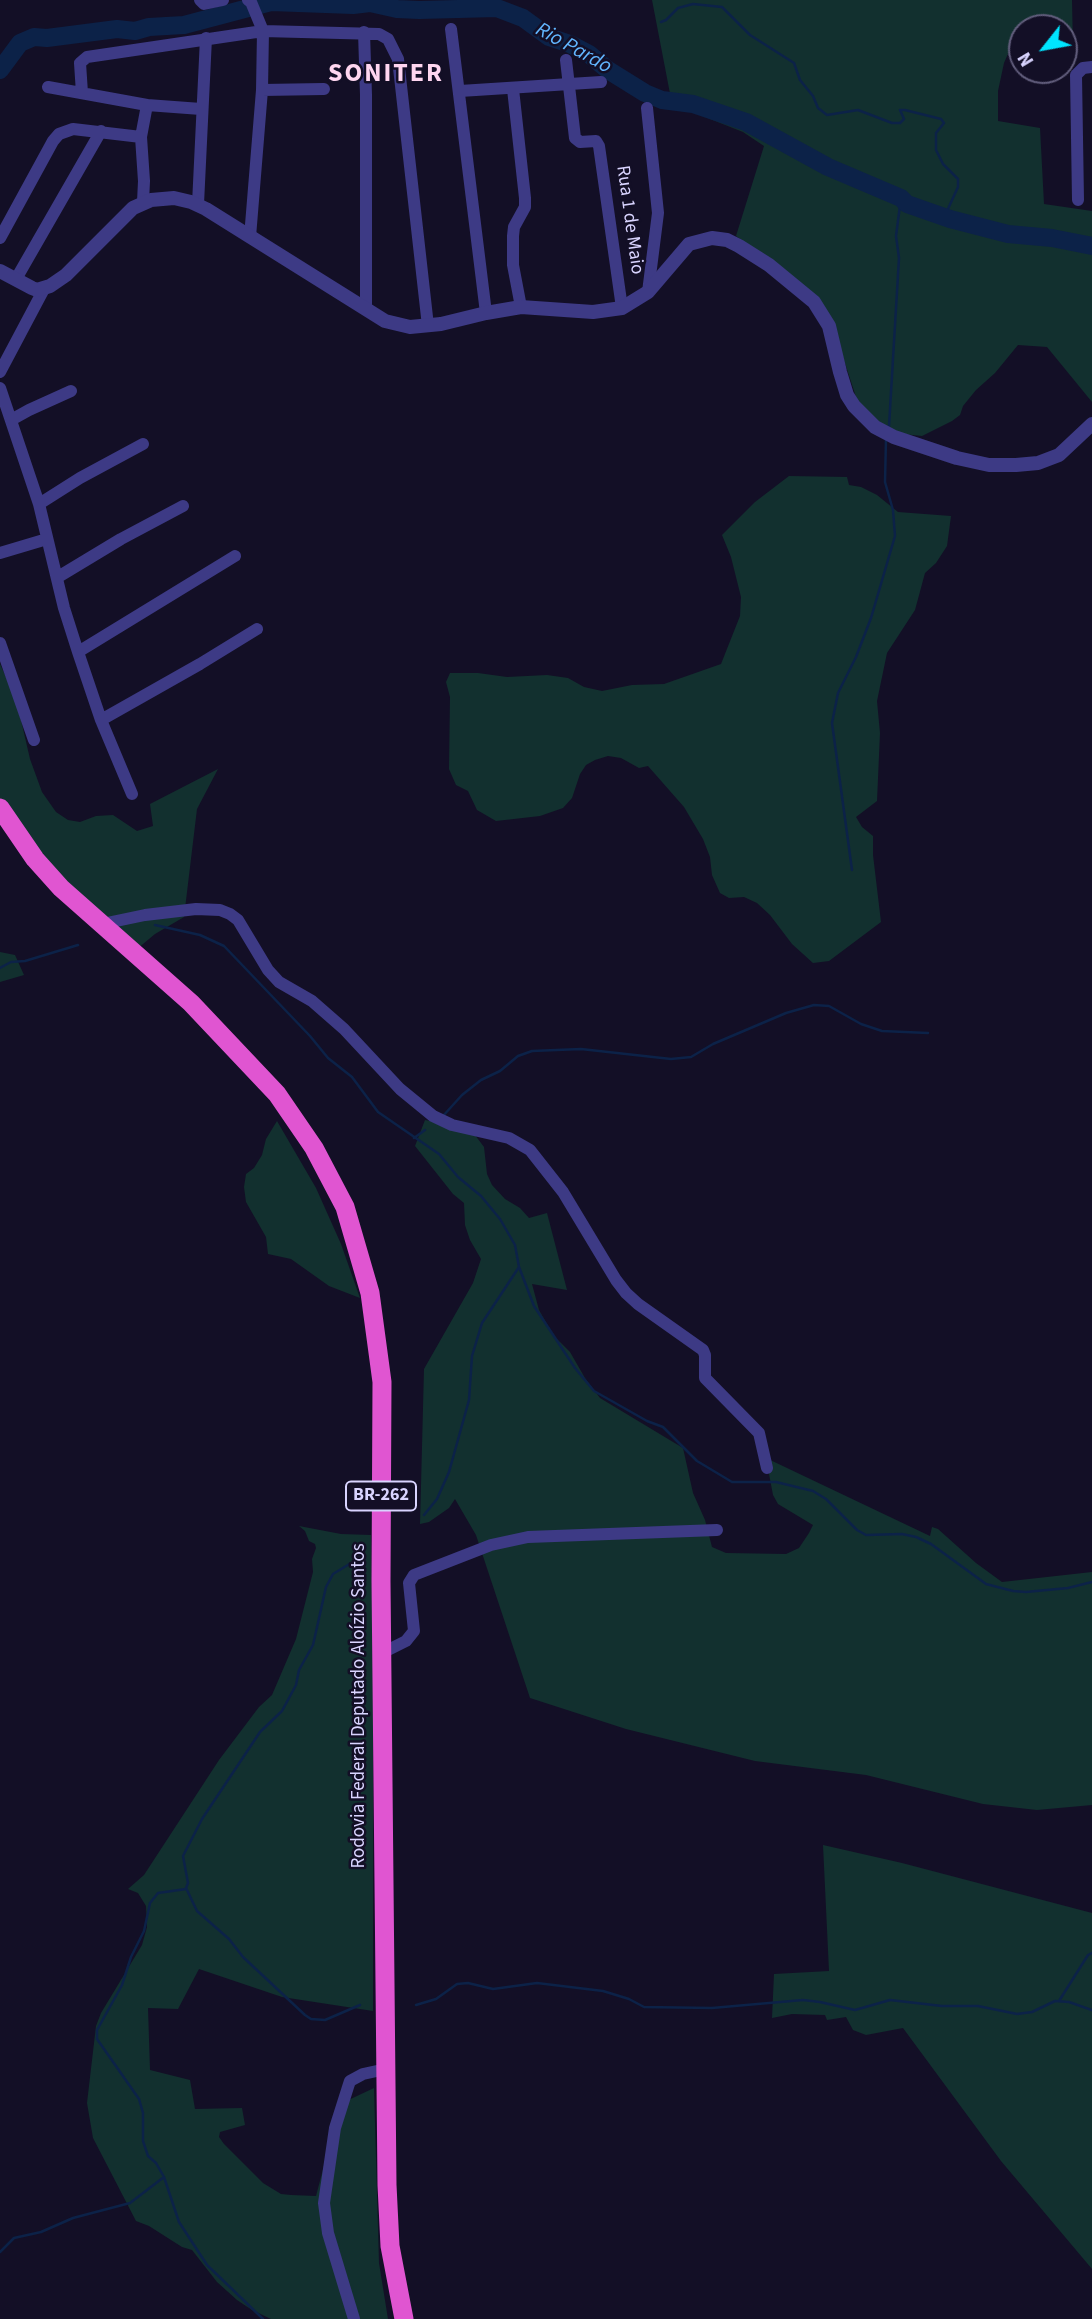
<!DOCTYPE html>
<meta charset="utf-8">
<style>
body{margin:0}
#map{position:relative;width:1092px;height:2319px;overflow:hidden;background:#130f26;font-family:"Source Sans 3",sans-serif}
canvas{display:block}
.north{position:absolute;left:1008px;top:14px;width:70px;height:70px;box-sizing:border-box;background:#130f26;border:2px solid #625e7d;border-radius:50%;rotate:239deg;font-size:19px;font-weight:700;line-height:28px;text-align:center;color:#d9d4ff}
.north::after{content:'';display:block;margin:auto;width:24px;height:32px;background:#00e5ff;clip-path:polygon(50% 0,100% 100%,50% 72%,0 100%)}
</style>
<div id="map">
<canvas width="1092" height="2319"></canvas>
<div class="north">N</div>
</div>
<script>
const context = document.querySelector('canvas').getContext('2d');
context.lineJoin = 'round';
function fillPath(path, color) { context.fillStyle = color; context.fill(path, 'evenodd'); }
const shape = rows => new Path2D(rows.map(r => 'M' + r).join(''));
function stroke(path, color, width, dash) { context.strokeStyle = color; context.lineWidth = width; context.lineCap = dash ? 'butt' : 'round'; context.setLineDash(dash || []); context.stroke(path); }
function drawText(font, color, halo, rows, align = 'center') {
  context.font = font + ' "Source Sans 3",sans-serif'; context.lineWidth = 5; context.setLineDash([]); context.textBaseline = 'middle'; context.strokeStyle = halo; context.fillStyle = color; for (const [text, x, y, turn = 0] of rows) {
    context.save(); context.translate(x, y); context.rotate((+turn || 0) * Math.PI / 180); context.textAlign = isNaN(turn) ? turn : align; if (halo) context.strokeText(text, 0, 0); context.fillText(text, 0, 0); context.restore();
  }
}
fillPath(shape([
 [652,0,1072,0,1073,48,1064,46,1064,28,1022,28,1022,36,1016,35,1004,63,998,91,998,121,1040,128,1044,204,1092,211,1092,402,1047,347,1018,345,995,373,976,390,963,406,960,415,952,421,922,436,883,432,857,400,830,317,803,285,736,236,764,146,743,132,672,104],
 [789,476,847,477,849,485,861,487,877,495,898,512,951,516,947,546,936,563,925,573,915,610,887,653,877,701,880,733,877,801,856,817,862,827,873,836,873,855,881,922,829,961,813,963,792,944,770,915,757,903,744,897,729,898,720,893,712,875,710,857,703,839,684,807,648,766,639,768,621,758,608,756,595,760,586,765,580,774,572,798,563,808,540,816,496,821,477,810,468,791,456,785,449,769,450,697,446,682,450,673,478,673,507,677,547,675,568,678,584,687,602,691,632,685,664,684,721,664,740,616,741,597,731,557,722,535,755,502],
 [0,664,11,688,21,720,30,759,42,792,56,812,68,820,80,822,96,816,113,815,137,831,153,826,150,804,218,769,197,809,184,917,155,934,131,954,99,926,0,800],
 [0,952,15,955,24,975,0,982],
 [425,1120,466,1128,475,1135,484,1147,487,1174,492,1185,505,1199,520,1208,529,1218,547,1213,567,1290,532,1284,539,1310,554,1336,570,1352,585,1378,600,1398,683,1448,693,1493,705,1520,712,1547,726,1553,786,1554,799,1548,809,1533,813,1525,778,1504,773,1495,766,1458,930,1536,932,1527,938,1529,976,1563,1002,1582,1092,1572,1092,1805,1037,1810,983,1804,866,1775,755,1761,626,1729,530,1698,476,1535,455,1499,449,1508,429,1522,420,1524,424,1369,473,1283,481,1259,470,1240,465,1225,464,1203,453,1194,415,1146],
 [277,1121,316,1188,341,1244,360,1298,329,1286,291,1259,268,1254,266,1237,246,1202,244,1187,246,1174,254,1168,262,1155,266,1139],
 [299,1526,341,1534,371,1535,373,1663,373,2011,282,1997,199,1969,178,2009,148,2008,150,2070,190,2080,195,2109,242,2108,245,2125,220,2132,219,2137,224,2144,263,2183,281,2194,291,2195,316,2196,340,2104,374,2088,379,2263,388,2319,271,2319,252,2310,237,2300,217,2282,192,2250,182,2247,149,2226,136,2221,93,2138,87,2103,96,2026,101,2013,142,1945,147,1927,146,1906,138,1893,128,1889,144,1875,219,1760,259,1707,272,1695,296,1639,313,1572,312,1559,316,1548,315,1544,309,1541,305,1531],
 [823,1845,902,1863,1092,1913,1092,2269,1001,2161,903,2028,866,2035,853,2030,846,2017,827,2020,825,2015,792,2014,772,2018,774,1974,829,1971]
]), '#12302f');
stroke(shape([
 [661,22,666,20,678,8,693,4,722,7,750,35,794,63,800,80,813,96,818,108,827,115,858,110,892,123,900,123,904,119,900,110,905,110,941,119,944,123,936,133,936,150,943,164,958,179,958,187,947,211,950,219],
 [889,426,899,258,896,236,901,198],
 [852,870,832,723,838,693,856,657,871,618,895,536,893,510,885,482,886,439],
 [155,925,200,935,224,946,310,1036,328,1058,352,1077,378,1112,439,1154,458,1177,481,1196,500,1219,515,1245,519,1267,534,1306,575,1368,594,1391,647,1421,663,1427,697,1461,732,1482,776,1482,813,1491,826,1499,857,1530,866,1535,902,1534,916,1537,931,1544,986,1584,1013,1591,1026,1592,1068,1588,1092,1582],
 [0,968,11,962,25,961,78,945],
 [443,1116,462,1095,481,1080,500,1071,518,1056,532,1051,581,1049,671,1059,691,1057,713,1044,786,1013,814,1005,829,1006,861,1024,882,1031,928,1033],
 [414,1138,425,1130],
 [424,1515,437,1499,449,1472,469,1400,472,1356,482,1323,519,1267],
 [351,1563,333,1574,326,1587,313,1645,299,1670,296,1685,282,1711,260,1732,202,1819,183,1856,188,1883,186,1888,197,1911,229,1939,243,1957,305,2015,311,2019,325,2020,360,2005],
 [186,1889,158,1893,150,1903,144,1931,131,1957,122,1985,97,2030,97,2039,139,2099,143,2113,143,2141,148,2156,156,2163,164,2177,179,2222,207,2265,263,2319],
 [1059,2001,1088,1955,1092,1953],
 [416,2005,436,1999,457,1984,468,1983,493,1989,537,1983,603,1991,629,1999,644,2007,712,2008,803,2000,820,2002,855,2010,890,2000,942,2006,978,2006,1017,2014,1032,2012,1055,2001,1069,2002,1092,2010],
 [0,2252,14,2238,41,2232,73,2218,130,2203,164,2177]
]), '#0c2248', 2.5);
stroke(shape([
 [0,70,20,43,34,37,47,38,117,29,135,31,149,27,184,25,271,2,353,5,370,3,397,9,419,10,497,8,523,18,549,37,570,44,589,54,608,70,645,93,662,100,693,104,746,122,828,167,901,198,907,204,950,219,1008,234,1052,238,1092,246]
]), '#0c2248', 18);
stroke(shape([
 [200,0,204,4,223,0],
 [451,29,486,313],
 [364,32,366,95,366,309],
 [566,60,575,138,580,142,596,141,599,146,622,308],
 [48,87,147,105,201,109],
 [513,89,525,198,525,207,514,227,513,236,513,265,521,307],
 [262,90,324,89],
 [460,91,601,82],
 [82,93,80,63,87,57,263,31,251,2,248,0],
 [647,108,658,213,648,292],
 [1078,200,1076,75,1083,68,1092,67],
 [143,202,144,181,141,137,147,105],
 [198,204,206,38],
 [250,237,262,90,263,31,379,34,388,39,398,59,428,326],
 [0,238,53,141,59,134,73,129,141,137],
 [16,279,101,131],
 [0,372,44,289],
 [0,388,39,504,64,608,78,652,101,720,132,794],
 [11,420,29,410,71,391],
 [39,504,80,478,143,444],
 [0,553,47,539],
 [58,577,121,539,183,506],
 [0,643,34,740],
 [78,652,235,556],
 [101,720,200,664,257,629],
 [102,924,145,915,196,909,220,910,230,914,238,920,268,970,279,982,312,1001,344,1029,400,1089,433,1116,452,1125,509,1138,530,1150,563,1192,616,1280,626,1293,638,1304,703,1350,705,1355,705,1378,759,1433,767,1468],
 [382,1653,406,1641,414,1631,409,1583,414,1575,491,1545,528,1537,717,1530],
 [354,2319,328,2233,324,2203,335,2128,348,2087,350,2081,363,2074,386,2069]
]), '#3d3a85', 12);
stroke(shape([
 [0,271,32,288,37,290,50,286,66,275,133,208,151,200,174,198,191,202,206,209,385,321,410,327,441,324,486,313,521,307,593,312,622,308,648,292,689,244,712,238,727,240,739,246,769,265,814,302,829,326,840,372,847,395,854,406,875,427,894,437,957,458,989,465,1016,465,1038,463,1059,455,1092,424]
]), '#3d3a85', 14);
stroke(shape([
 [0,808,35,859,61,888,191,1003,277,1094,314,1148,345,1207,370,1293,382,1382,381,1581,387,2185,390,2246,404,2319]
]), '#e055d1', 19);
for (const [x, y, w] of [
 [381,1496,70]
]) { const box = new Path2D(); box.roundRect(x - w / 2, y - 14.5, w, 29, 5); context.fillStyle = '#130f26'; context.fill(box); stroke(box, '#d9d4ff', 2); }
drawText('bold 18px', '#d9d4ff', null, [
 ["BR-262",381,1496]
]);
drawText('19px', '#d9d4ff', '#130f26', [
 ["Rua 1 de Maio",629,220,82],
 ["Rodovia Federal Deputado Aloízio Santos",360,1706,-90]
]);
drawText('italic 21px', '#62b6ff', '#130f26', [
 ["Rio Pardo",573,49,29]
]);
context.letterSpacing = '2px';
drawText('bold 26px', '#ffd6f0', '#130f26', [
 ["SONITER",386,75]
]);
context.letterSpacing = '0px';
</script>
